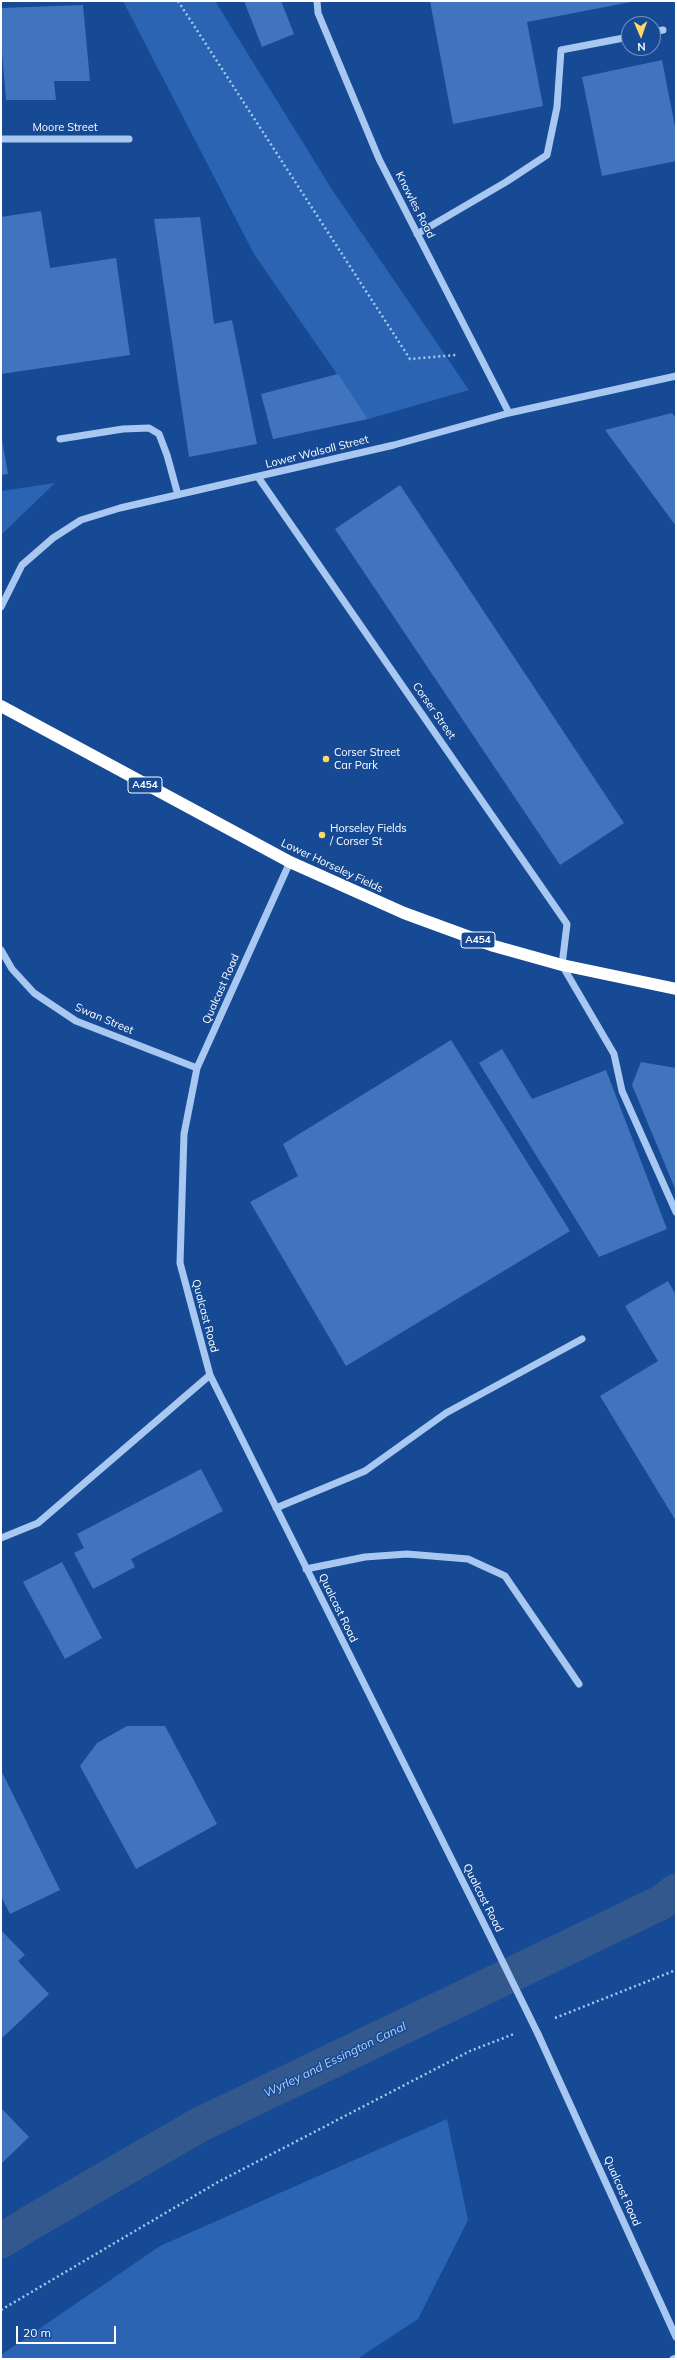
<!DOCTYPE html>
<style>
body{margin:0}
#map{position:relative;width:677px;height:2360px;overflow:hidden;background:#174a94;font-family:Mulish,sans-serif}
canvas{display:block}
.frame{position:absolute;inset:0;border:2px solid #fff;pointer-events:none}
.north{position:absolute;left:621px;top:16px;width:40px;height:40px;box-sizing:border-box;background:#174a94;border:1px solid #7492bf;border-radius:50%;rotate:178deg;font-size:11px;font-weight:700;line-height:16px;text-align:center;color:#fff}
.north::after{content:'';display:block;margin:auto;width:14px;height:18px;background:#ffd867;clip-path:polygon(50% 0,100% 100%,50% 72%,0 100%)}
.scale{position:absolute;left:16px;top:2326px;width:100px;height:18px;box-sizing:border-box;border:2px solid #fff;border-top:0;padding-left:5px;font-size:12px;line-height:14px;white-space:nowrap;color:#fff;-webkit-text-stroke:3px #174a94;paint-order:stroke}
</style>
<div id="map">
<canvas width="677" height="2360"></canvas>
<div class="frame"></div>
<div class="north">N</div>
<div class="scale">20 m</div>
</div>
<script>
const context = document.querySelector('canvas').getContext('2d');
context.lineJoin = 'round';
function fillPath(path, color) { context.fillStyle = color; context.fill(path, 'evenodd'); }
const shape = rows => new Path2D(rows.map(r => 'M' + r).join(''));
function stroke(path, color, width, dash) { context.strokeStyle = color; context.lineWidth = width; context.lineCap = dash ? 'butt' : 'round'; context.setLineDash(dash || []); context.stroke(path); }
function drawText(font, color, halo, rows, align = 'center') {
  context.font = font + ' Mulish,sans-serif'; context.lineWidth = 3; context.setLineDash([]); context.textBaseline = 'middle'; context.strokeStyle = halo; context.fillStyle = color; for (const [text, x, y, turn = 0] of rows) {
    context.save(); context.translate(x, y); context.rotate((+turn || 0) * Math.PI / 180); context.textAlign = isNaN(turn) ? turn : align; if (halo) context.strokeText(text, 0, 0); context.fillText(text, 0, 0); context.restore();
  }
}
fillPath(shape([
 [123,1,215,1,333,191,469,390,368,419,254,254],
 [55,483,1,535,1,491],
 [447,2119,468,2220,418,2319,357,2359,1,2359,1,2355,160,2246]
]), '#2a64b3');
stroke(shape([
 [1,2241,30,2223,199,2125,662,1902,676,1891]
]), '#33588e', 35);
fillPath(shape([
 [244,1,281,1,294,34,262,47],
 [430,1,631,1,631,2,527,22,543,106,453,124],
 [83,5,90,81,54,81,56,100,6,100,1,41,1,8],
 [662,60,676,132,676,161,602,176,582,77],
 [41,211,50,268,116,258,130,355,1,374,1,217],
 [200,217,214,324,232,320,257,444,189,457,154,219],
 [338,374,368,419,273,439,261,394],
 [672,413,676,418,676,526,605,430],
 [1,434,8,474,1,475],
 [400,485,624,823,560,865,335,529],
 [451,1040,570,1231,346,1366,250,1202,298,1176,283,1144],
 [502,1049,532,1099,606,1070,667,1229,599,1257,479,1063],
 [641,1062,676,1068,676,1191,632,1085],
 [668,1281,676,1295,676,1521,600,1396,658,1361,625,1306],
 [201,1469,223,1511,131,1559,135,1567,93,1589,74,1553,84,1548,77,1534],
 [62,1562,102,1638,65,1659,23,1582],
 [127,1726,165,1726,217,1824,136,1869,80,1766,97,1743],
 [1,1770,60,1890,10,1914,1,1896],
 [1,1930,25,1955,18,1961,49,1994,1,2039],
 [1,2108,29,2137,1,2164]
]), '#4074bc');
stroke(shape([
 [178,1,410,359,456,355],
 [555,2018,676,1970],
 [1,2310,218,2182,470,2051,514,2034]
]), '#a8c7f1', 2.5, [2, 3]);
stroke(shape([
 [317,1,318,13,379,159,509,413],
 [653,32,663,30],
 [1,139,129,139],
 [417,234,506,182,547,155,557,107,561,50,629,37],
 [60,439,123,429,149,428,159,434,167,455,178,495],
 [258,477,567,924,562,965,614,1054,622,1091,676,1212],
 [1,607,22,565,53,538,81,520,120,508,394,445,509,413,676,376],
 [290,862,197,1068,184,1134,180,1263,210,1375,488,1932],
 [1,950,12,969,34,993,76,1021,197,1068],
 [276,1508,365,1471,446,1413,582,1339],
 [1,1538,38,1523,210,1375],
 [306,1569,365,1557,407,1554,468,1559,505,1576,579,1684],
 [538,2034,676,2337],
 [673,2359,676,2358]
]), '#a8c7f1', 7);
stroke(shape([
 [1,706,290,862,404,913,494,946,562,965,676,989]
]), '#fff', 12);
stroke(shape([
 [488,1932,538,2034]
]), '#a8c7f1', 7);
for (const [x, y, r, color] of [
 [326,759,4,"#ffd867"],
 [322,835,4,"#ffd867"]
]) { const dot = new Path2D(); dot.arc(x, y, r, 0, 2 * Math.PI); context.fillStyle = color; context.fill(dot); stroke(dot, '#174a94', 1.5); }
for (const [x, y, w] of [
 [145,785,34],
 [478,940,34]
]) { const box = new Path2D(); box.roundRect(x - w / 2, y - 8, w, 16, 3); context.fillStyle = '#174a94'; context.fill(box); stroke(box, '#fff', 1); }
drawText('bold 10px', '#fff', null, [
 ["A454",145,785],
 ["A454",478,940]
]);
drawText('11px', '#fff', '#174a94', [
 ["Moore Street",65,128],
 ["Knowles Road",415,205,63],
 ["Lower Walsall Street",317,452,-14],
 ["Corser Street",434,711,55],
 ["Lower Horseley Fields",332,866,25],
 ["Qualcast Road",221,989,-66],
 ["Swan Street",104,1019,23],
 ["Qualcast Road",205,1316,75],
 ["Qualcast Road",338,1608,64],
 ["Qualcast Road",483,1898,63],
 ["Qualcast Road",622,2191,66]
]);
drawText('11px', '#fff', '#174a94', [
 ["Corser Street",334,753],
 ["Car Park",334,766],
 ["Horseley Fields",330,829],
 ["/ Corser St",330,842]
], 'left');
drawText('italic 12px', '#b4d1f7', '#174a94', [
 ["Wyrley and Essington Canal",335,2060,-26]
]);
</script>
